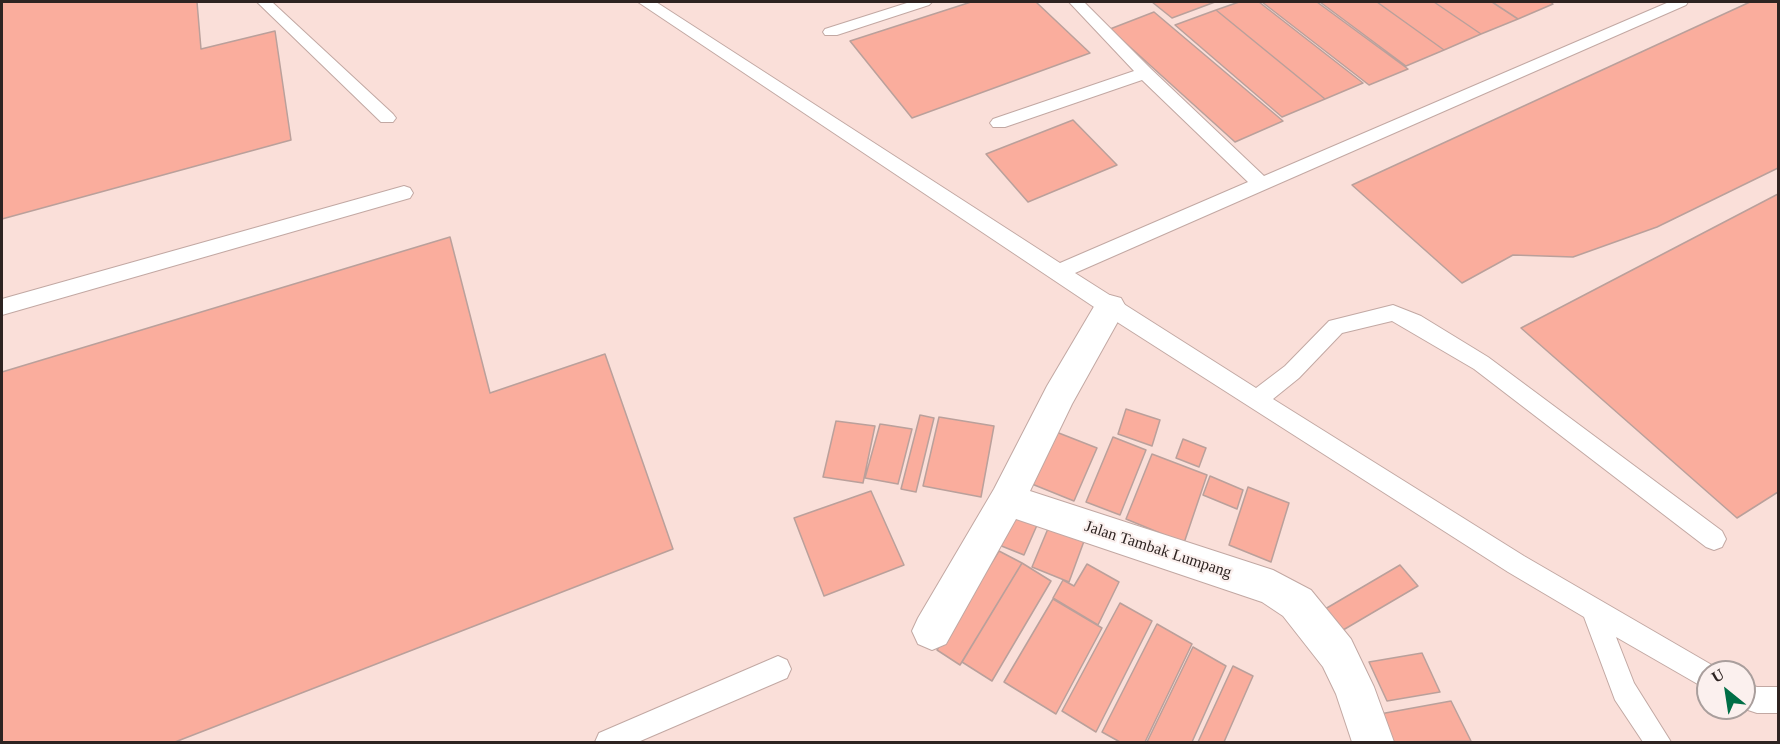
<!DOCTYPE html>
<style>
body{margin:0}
#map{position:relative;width:1780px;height:744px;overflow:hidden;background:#fadfd9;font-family:"Times New Roman",serif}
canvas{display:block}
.frame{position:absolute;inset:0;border:3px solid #2d2321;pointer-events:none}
.north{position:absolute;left:1696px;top:660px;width:60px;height:60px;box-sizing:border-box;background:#fbf0ee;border:2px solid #a99e9c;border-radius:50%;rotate:330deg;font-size:16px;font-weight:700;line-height:24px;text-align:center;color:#2d2321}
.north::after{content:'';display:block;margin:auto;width:21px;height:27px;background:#006e46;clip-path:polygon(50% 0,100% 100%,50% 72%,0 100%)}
</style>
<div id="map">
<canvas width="1780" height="744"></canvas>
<div class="frame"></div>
<div class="north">U</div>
</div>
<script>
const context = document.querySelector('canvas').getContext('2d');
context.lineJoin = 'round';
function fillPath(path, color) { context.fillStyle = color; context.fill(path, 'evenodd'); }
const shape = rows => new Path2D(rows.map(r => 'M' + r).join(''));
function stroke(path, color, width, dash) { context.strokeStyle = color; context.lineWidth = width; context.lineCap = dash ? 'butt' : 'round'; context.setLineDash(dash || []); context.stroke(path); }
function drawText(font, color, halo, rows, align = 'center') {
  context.font = font + ' "Times New Roman",serif'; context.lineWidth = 4.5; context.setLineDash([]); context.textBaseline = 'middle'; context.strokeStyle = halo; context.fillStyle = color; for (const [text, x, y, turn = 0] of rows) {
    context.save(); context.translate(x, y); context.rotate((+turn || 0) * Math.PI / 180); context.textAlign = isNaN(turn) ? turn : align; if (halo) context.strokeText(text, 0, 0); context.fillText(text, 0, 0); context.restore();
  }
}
const building = shape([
 [2,2,197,2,201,49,275,31,291,140,2,219,2,2],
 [971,2,1036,2,1090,53,912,118,850,41,971,2],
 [1152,2,1215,2,1172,18,1152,2],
 [1239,2,1259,2,1363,83,1325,99,1216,10,1239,2],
 [1262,2,1317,2,1408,69,1369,85,1262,2],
 [1320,2,1377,2,1444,50,1406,66,1320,2],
 [1377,2,1434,2,1481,34,1444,50,1377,2],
 [1434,2,1492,2,1518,19,1481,34,1434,2],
 [1492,2,1550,2,1553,4,1518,19,1492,2],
 [1750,2,1778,2,1778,168,1657,227,1573,257,1513,255,1462,283,1352,185,1750,2],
 [1216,10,1325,99,1282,117,1175,25,1216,10],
 [1154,12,1283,121,1235,142,1110,29,1154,12],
 [1073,120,1117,165,1028,202,986,154,1073,120],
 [1778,194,1778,492,1737,518,1521,328,1778,194],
 [450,237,490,393,605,354,673,549,175,742,2,742,2,372,450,237],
 [1126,409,1160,420,1152,446,1118,434,1126,409],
 [920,415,934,418,916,492,901,489,920,415],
 [939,417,994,426,981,497,923,486,939,417],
 [836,421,875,426,863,483,823,477,836,421],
 [880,424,912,429,898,484,865,478,880,424],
 [1046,428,1097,448,1074,501,1022,480,1046,428],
 [1113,437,1146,450,1120,515,1086,502,1113,437],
 [1183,439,1206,448,1199,467,1176,458,1183,439],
 [1152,454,1207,475,1184,543,1126,519,1152,454],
 [1210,476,1243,490,1237,509,1203,495,1210,476],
 [1248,487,1289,503,1271,562,1229,545,1248,487],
 [871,491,904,565,824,596,794,518,871,491],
 [1011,504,1041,516,1024,555,994,543,1011,504],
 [1052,519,1087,533,1069,582,1032,567,1052,519],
 [999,551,1022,563,960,665,937,650,999,551],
 [1022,563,1051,581,992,681,962,662,1022,563],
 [1087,564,1119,582,1098,625,1053,598,1063,580,1074,586,1087,564],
 [1400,565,1418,586,1338,633,1320,612,1400,565],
 [1053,599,1102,628,1056,714,1004,682,1053,599],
 [1120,603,1152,621,1096,732,1062,711,1120,603],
 [1157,624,1192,644,1145,742,1120,742,1102,732,1157,624],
 [1193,647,1226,666,1192,742,1147,742,1193,647],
 [1422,653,1440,692,1387,701,1369,662,1422,653],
 [1233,666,1253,676,1224,742,1198,742,1233,666],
 [1451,701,1471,741,1381,742,1369,716,1451,701]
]);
fillPath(building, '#faad9d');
stroke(building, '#baa09b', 1.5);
const service = shape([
 [257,2,272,2,393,114,396,118,393,122,381,122,257,2],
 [638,2,656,2,1060,263,1248,182,1142,80,1005,127,993,127,990,123,993,119,1134,71,1069,2,1084,2,1151,69,1264,176,1669,2,1688,2,1686,5,1075,273,1256,388,1285,366,1329,321,1393,305,1421,316,1488,357,1722,531,1726,539,1722,547,1714,550,1706,547,1474,369,1392,321,1342,333,1299,378,1273,399,1524,556,1717,668,1719,672,1708,672,1708,690,1616,637,1634,683,1671,742,1643,742,1615,700,1584,617,1508,572,1103,313,638,2],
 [910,2,932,2,929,5,837,35,825,35,823,32,825,29,910,2],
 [404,186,410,188,413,193,410,198,2,315,2,299,404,186],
 [778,656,787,660,791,669,787,678,638,742,595,742,599,733,778,656],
 [1744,683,1757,687,1778,687,1778,713,1757,713,1742,708,1744,708,1744,683]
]);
const minor = shape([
 [1110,295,1121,298,1126,307,1072,404,1030,491,1273,570,1311,590,1351,639,1374,687,1394,742,1352,742,1336,694,1323,667,1283,616,1262,602,1016,519,946,644,932,650,918,644,912,631,918,618,994,489,1047,386,1099,298,1110,295]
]);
stroke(service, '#c2a8a3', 2);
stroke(minor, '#c2a8a3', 2);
fillPath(service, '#fff');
fillPath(minor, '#fff');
drawText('16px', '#2d2321', '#fbf0ee', [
 ["Jalan Tambak Lumpang",1158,550,18]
]);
</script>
